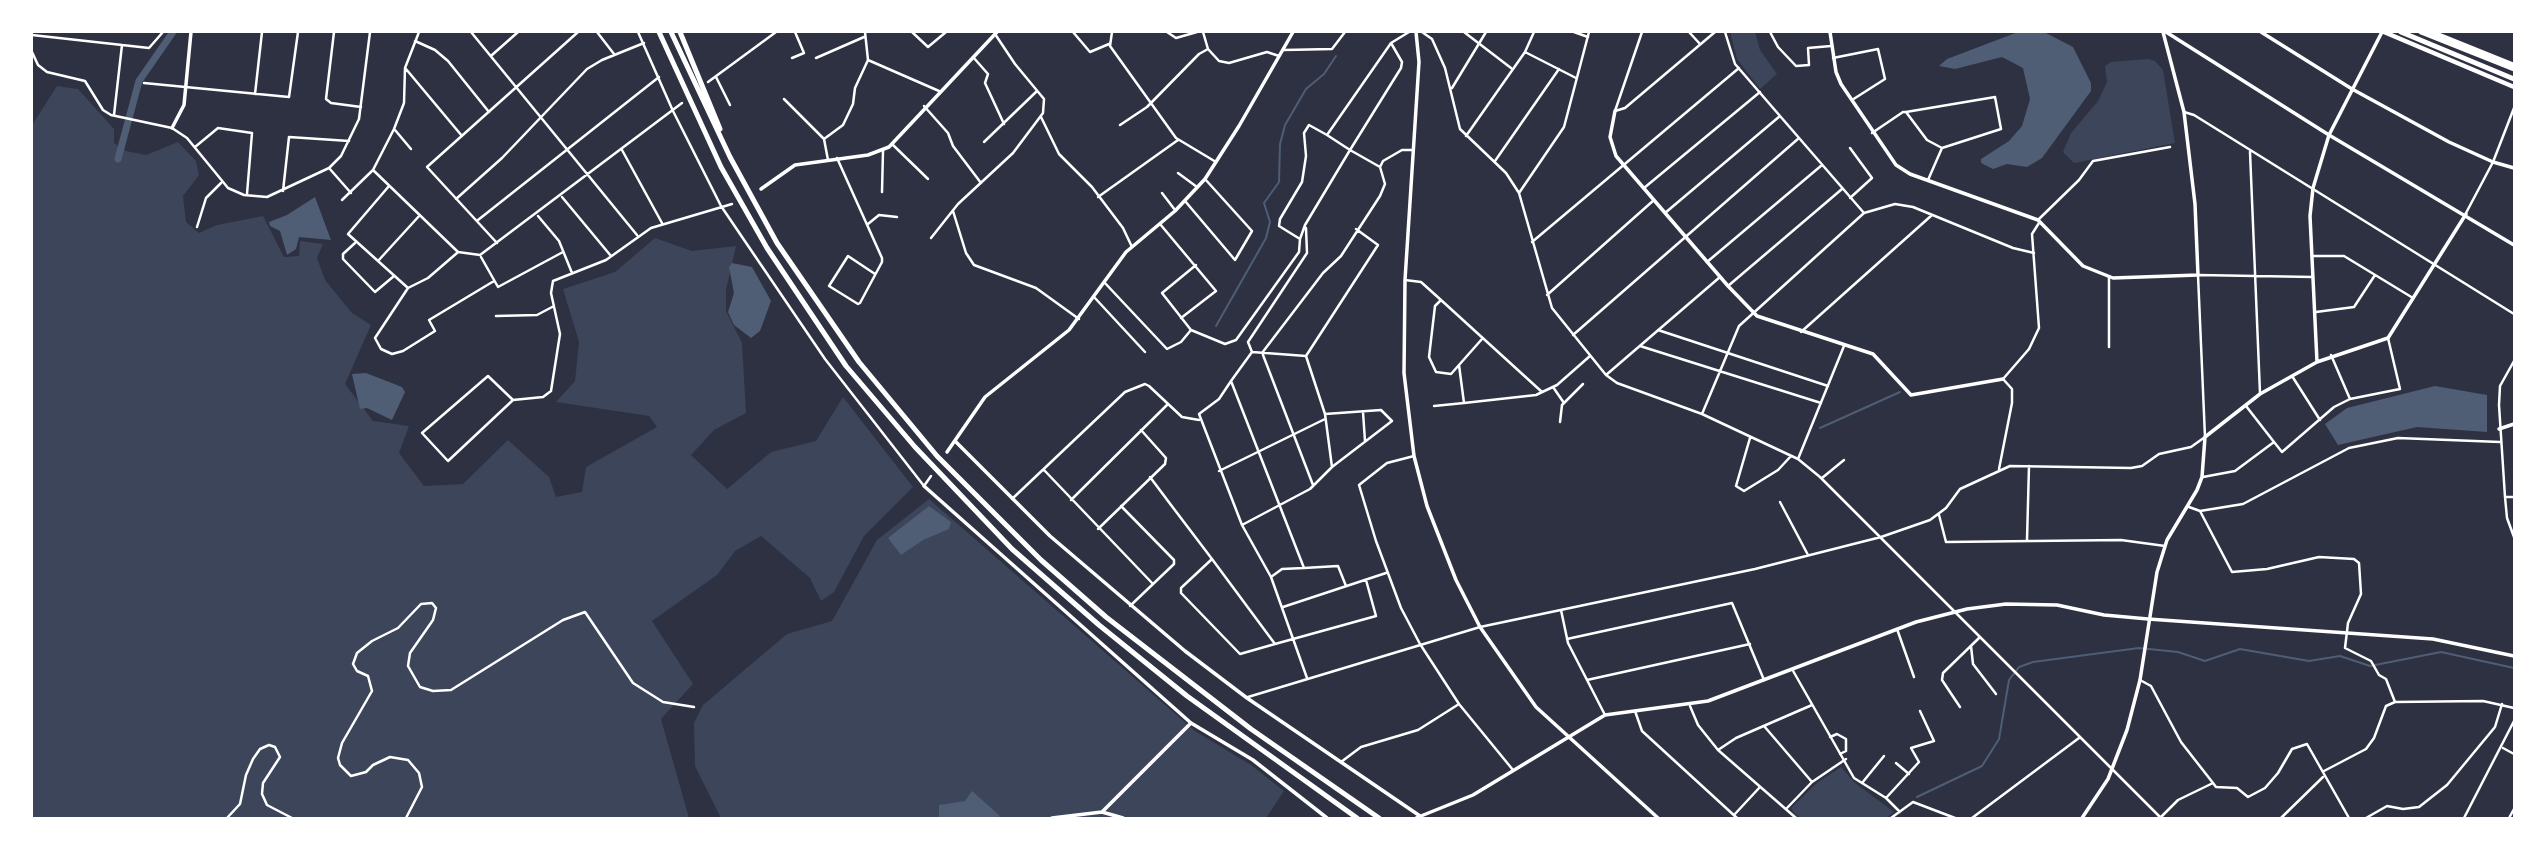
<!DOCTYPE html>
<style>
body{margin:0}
#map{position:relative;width:2546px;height:850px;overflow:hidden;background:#2d3142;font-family:"Roboto Serif",serif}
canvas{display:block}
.frame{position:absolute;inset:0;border:33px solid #fff;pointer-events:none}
</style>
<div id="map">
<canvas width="2546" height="850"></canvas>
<div class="frame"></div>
</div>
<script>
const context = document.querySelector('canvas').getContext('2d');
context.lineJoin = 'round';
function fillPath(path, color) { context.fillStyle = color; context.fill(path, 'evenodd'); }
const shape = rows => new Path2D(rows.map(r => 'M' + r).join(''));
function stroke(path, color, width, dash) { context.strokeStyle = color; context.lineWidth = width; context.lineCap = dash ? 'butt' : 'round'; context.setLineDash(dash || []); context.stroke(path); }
fillPath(shape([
 [1730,32,1755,32,1760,50,1777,74,1760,89,1737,59],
 [2148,59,2155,61,2163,70,2175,143,2074,163,2063,152,2071,133,2098,101,2107,82,2105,66,2111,62],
 [57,86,78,89,114,129,114,143,126,151,146,155,178,142,196,161,199,175,183,196,186,222,199,233,217,225,263,216,284,257,299,256,300,241,323,244,317,258,325,280,352,313,371,325,345,384,373,421,409,426,399,453,424,486,463,484,508,440,549,477,556,497,582,492,586,467,657,427,649,416,556,402,575,381,579,342,563,289,615,272,655,238,692,251,736,246,726,290,726,311,742,343,746,413,714,430,691,455,727,489,771,452,816,441,843,397,913,487,864,536,834,592,821,601,810,578,761,536,735,551,717,575,652,621,693,684,661,719,689,818,32,818,32,125],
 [929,499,1195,731,1251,765,1284,791,1266,818,721,818,695,766,694,723,703,705,787,634,832,621,877,540],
 [1841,767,1855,783,1894,812,1886,818,1800,818,1794,813,1791,808,1818,782]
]), '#3c4559');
fillPath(shape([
 [2018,32,2044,32,2073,47,2091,83,2091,91,2042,158,2027,167,2007,164,1993,169,1981,163,1981,159,2009,141,2022,126,2030,99,2023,68,2002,57,1955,69,1939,66,1947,59],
 [315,197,331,240,299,237,296,249,287,255,280,231,270,226,269,222,287,215],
 [732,263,752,267,771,301,760,331,751,338,734,325,728,312,734,293,729,267],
 [366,373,402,387,405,392,392,420,367,408,360,409,352,374],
 [2435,386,2487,395,2487,432,2417,427,2338,445,2325,424,2347,408],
 [929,506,951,522,949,529,923,540,901,555,888,538],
 [972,791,1000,816,998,818,939,818,939,805,965,801]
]), '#4f5d75');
stroke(shape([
 [1216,326,1266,238,1270,222,1264,203,1279,182,1280,144,1285,125,1306,89,1324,74,1336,56],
 [1820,428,1900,392],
 [1917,797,1982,766,1999,739,2009,680,2019,667,2033,662,2139,648,2178,652,2205,661,2240,649,2309,661,2340,656,2370,666,2441,652,2514,668]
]), '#4f5d75', 2);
stroke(shape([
 [118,159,139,81,173,32]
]), '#4f5d75', 7);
stroke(shape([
 [334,32,326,99,331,103,361,107],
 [471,32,637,235],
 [597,32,614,54],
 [638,32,673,111,721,206,825,359,924,486,931,476],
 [912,32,928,47,946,32],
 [1073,32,1090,52,1109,44],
 [1112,32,1110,46,1176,138,1216,162],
 [1167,32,1176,38,1197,32],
 [1203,32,1208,49,1219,61,1229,63,1267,52,1279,56],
 [1422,32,1432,39,1445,68,1460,129,1506,173,1519,193,1552,308,1606,375,1617,383,1702,414,1798,459,1820,477,2161,818],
 [1464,32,1511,68],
 [1574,32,1588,37],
 [1689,32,1700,44],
 [1725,32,1735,64,1864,213],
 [1770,32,1778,47,1796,66,1809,65,1808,48,1831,46],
 [32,35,149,48,163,32],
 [415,41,435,50,448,61,489,112],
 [1284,50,1332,49,1345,32],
 [32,52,38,65,47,72,85,81,103,110,111,115,172,128,187,138,228,188,244,195,267,197,329,168,341,156,359,119,370,32],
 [1525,52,1576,78],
 [492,55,518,32],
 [973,57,988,74,985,83,1004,124],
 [792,58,804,53,795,32],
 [816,58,864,37],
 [1833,58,1878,49,1885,79,1852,100],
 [868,60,939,91],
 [406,69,462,136],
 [716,77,730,105],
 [708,82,776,32],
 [144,83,289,97,298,32],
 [1452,88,1486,32],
 [255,94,262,32],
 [784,99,824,139,828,160],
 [924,106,948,133,953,146,981,183],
 [1615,111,1625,108,1715,32],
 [1615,111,1642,32],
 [2184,112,2194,115,2514,314],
 [114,115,122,45],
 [1041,117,1059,154,1092,187,1123,228,1132,247],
 [1120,125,1147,107,1199,54,1208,49],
 [395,130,411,149],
 [1872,133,1903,112,1906,112,1995,97,2001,129,1942,148,1927,140,1906,112],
 [1327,135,1391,43,1409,32],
 [1466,136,1525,52,1534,32],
 [824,139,843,125,853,104,855,88,868,60,865,32],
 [984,142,1037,91],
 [893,145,928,179],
 [195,147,218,128,252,133,247,194],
 [1850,148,1872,178,1850,198],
 [622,150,662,223],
 [2250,152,2260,393],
 [837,158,882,258,882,262,860,303,858,304,829,286,848,256,875,274],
 [1495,161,1559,69],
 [1380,167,1383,161,1402,150,1412,150],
 [329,168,351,193],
 [373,170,458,252,480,255,682,103],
 [1178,173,1197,187],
 [1928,180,1942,148],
 [389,186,348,234,408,288],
 [1644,188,1760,92],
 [283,191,289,137,349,141],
 [882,192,883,151],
 [1162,193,1175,210],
 [1519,193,1564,127,1589,32],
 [562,197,611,256],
 [1098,197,1178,140],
 [456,199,502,158,587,69,602,60,644,43],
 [342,200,373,170,394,129,404,103,405,68,419,32],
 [1185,201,1235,260,1252,231,1205,179],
 [953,211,966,253,974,265,1036,288,1079,319],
 [1665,213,1780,116],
 [2466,213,2493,162,2514,108],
 [538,216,559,241,572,273],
 [2039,219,2079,180,2093,161,2170,147],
 [478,220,659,77],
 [868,224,879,215,897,217],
 [1160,224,1216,291,1181,318],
 [197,227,206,198,221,183],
 [931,238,958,204,1013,153,1043,113,1044,99,1015,64,995,34],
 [1532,242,1739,68],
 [355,243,343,254,343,259,375,292,394,276],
 [497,243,427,167,578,32],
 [457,253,428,278,408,288,375,338,381,349,392,354,403,351,435,331,429,320,494,281],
 [2312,256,2344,256,2413,298],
 [481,257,498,287,563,252],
 [378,261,420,215],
 [1707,262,1822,165],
 [1196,265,1162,293,1191,330,1225,344,1236,340,1299,252,1300,239],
 [1405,280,1421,282,1441,300],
 [1104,282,1167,349,1181,342,1191,330],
 [1728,286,1842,189],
 [1547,295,1654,200],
 [1094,297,1145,352],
 [2316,312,2354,307,2375,275],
 [496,316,537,315,554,306],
 [1658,330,1828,386],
 [1801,332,1932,215],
 [1573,335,1799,138],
 [1482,339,1451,374,1436,372,1429,357,1435,306,1441,300,1542,392],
 [1640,346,1821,403],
 [2109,347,2109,277],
 [1252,352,1248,342,1307,253,1306,228],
 [1262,353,1323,273,1341,256,1380,196,1385,184,1380,167,1350,150,1327,135,1309,125,1304,133,1306,156,1302,182,1280,219,1279,226,1300,239,1305,225,1350,150,1401,68,1402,62,1391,43],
 [1263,355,1313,485],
 [2331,355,2350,399],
 [1306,356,1378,245,1356,229],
 [2514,361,2500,386,2499,405,2505,497,2507,518,2514,537],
 [1459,365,1464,403,1536,395,1557,385,1590,356],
 [1606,375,1720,277],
 [2292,376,2320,420],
 [1231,381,1304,568,1282,569,1271,577,1242,525,1199,414,1219,399,1231,381,1252,352,1306,356,1325,414,1332,467],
 [1553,387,1564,403],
 [513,400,488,376,422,433,448,461,513,400,543,397,551,391,560,334,551,293,553,281,606,260,651,228,732,204],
 [1434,406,1464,403],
 [2246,406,2274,442],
 [1363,412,1365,441],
 [1702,414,1739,326,1864,213,1895,204,1913,207,2013,248,2034,253],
 [1560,422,1562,405,1583,384],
 [1750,438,1736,486,1744,491,1778,470,1791,456],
 [1414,456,1387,463,1359,485,1376,541,1401,608,1420,644,1459,704,1513,770],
 [1798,459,1844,346],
 [1999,469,2012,403,2012,389,2003,379,2029,349,2039,328,2032,234,2039,223],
 [1044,470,1153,584],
 [1219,471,1325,419],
 [1150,477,1171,505,1212,559,1275,644,1240,654,1181,593,1181,588,1212,559],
 [2203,477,2235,471,2274,442,2282,452,2334,407,2350,399,2400,389,2388,338],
 [1822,478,1844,460],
 [2505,497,2514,497],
 [1012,499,1125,392,1145,384,1149,386,1182,417,1199,420],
 [1071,500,1168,404],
 [1780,502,1808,555],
 [1121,506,1174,560,1174,564,1130,606],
 [2189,507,2200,511,2243,504,2349,448,2398,438,2500,442],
 [2200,511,2232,572,2267,569,2319,557,2354,559,2359,563,2361,594,2348,623,2345,648,2371,661,2379,675,2386,679,2395,702],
 [1939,515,1946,542,2121,540,2165,546],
 [1242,525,1310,489,1332,467,1392,421,1381,410,1325,414],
 [1098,529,1165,464,1166,458,1141,430],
 [2027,540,2029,466],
 [1304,568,1338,566,1346,586],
 [1271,577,1307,678],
 [1283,607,1386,573],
 [1561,610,1568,643,1605,715],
 [1897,629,1914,677],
 [1567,639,1732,603,1764,680],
 [1275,644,1376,616,1366,580],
 [1971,646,1973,664,1996,694],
 [1792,669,1854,778,1886,798,1900,812],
 [1587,680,1750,644],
 [2140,680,2151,686,2181,742,2213,783],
 [1248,697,1480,627,1755,569,1881,537,1930,520,1946,508,1960,489,2010,466,2131,468,2142,466,2159,454,2191,447,2205,437,2198,275,2313,277],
 [1690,706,1698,725,1718,750,1796,818],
 [1960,707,1942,680,1943,673,1979,638],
 [1635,711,1642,731,1737,818],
 [1764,726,1812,782],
 [1830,737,1837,734,1846,739,1846,751,1840,754],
 [2503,748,2514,754],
 [1718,750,1736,738,1812,705],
 [1341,762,1361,747,1418,730,1459,704],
 [1896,763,1909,774],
 [2324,771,2366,749,2374,738,2386,706,2395,702,2483,701,2514,708],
 [1862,783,1884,756],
 [1886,798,1919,762,1911,748,1934,741,1920,711],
 [1787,808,1812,782,1846,759],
 [1734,815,1760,787],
 [227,818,240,804,246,775,253,759,260,749,269,745,275,747,280,757,263,783,262,794,267,805,292,818],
 [406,818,422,787,419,773,408,760,390,757,373,765,366,772,351,776,340,765,338,758,342,743,372,691,368,676,357,671,353,664,357,653,372,641,398,628,421,604,432,603,436,608,433,620,410,653,408,666,420,687,433,691,451,690,563,620,585,612,633,683,663,702,694,707],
 [1891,818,1913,802,1955,818],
 [1972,818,2079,738],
 [2160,818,2178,800,2213,783,2216,787,2237,788,2248,797,2265,788,2278,773,2292,749,2307,744,2349,818],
 [2281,818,2323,777],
 [2366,818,2387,806,2403,809,2419,807,2447,785,2495,727,2502,704],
 [2464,818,2514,721],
 [2509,818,2514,809]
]), '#fff', 2.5);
stroke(shape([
 [1416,32,1419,62,1405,280,1404,373,1414,456,1427,506,1456,580,1480,627,1536,707,1658,818],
 [1830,32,1836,72,1841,84,1896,165,1910,174,2038,220,2083,266,2113,278,2198,275,2195,204,2184,112,2163,32],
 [2261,32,2352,89,2449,142,2493,162,2514,168],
 [1615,111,1610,137,1616,156,1728,286,1757,316,1873,354,1911,395,2003,379],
 [172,128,184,105,191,32],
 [761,189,795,165,868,155,889,147,997,32],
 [2317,362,2310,216,2313,188,2329,135,2382,32],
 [2499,429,2514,424],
 [955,441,1050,536,1185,651,1247,698,1420,816],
 [947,452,985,397,1069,330,1126,252,1175,211,1205,179,1239,126,1293,32],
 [924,486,1191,723,1253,760,1327,818],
 [1102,812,1123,818],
 [1052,818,1102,812,1191,723],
 [1416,818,1473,795,1605,715,1708,701,1916,622,1967,609,2006,604,2057,605,2104,615,2148,619,2433,639,2514,656],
 [2082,818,2108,779,2127,730,2140,680,2157,572,2167,540,2197,490,2202,477,2205,437,2260,394,2317,362,2388,338,2466,214]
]), '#fff', 3.5);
stroke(shape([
 [2166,32,2329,135,2514,245]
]), '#fff', 3.5);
stroke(shape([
 [2384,32,2514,87],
 [2432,32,2514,65]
]), '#fff', 4.5);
stroke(shape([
 [659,32,721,167,767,248,846,366,915,447,1012,549,1099,625,1187,696,1357,818],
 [671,32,730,157,777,243,859,362,937,456,1041,560,1106,617,1251,729,1379,818],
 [680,32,720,129],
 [2401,32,2514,79],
 [2421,32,2514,69]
]), '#fff', 5);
</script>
